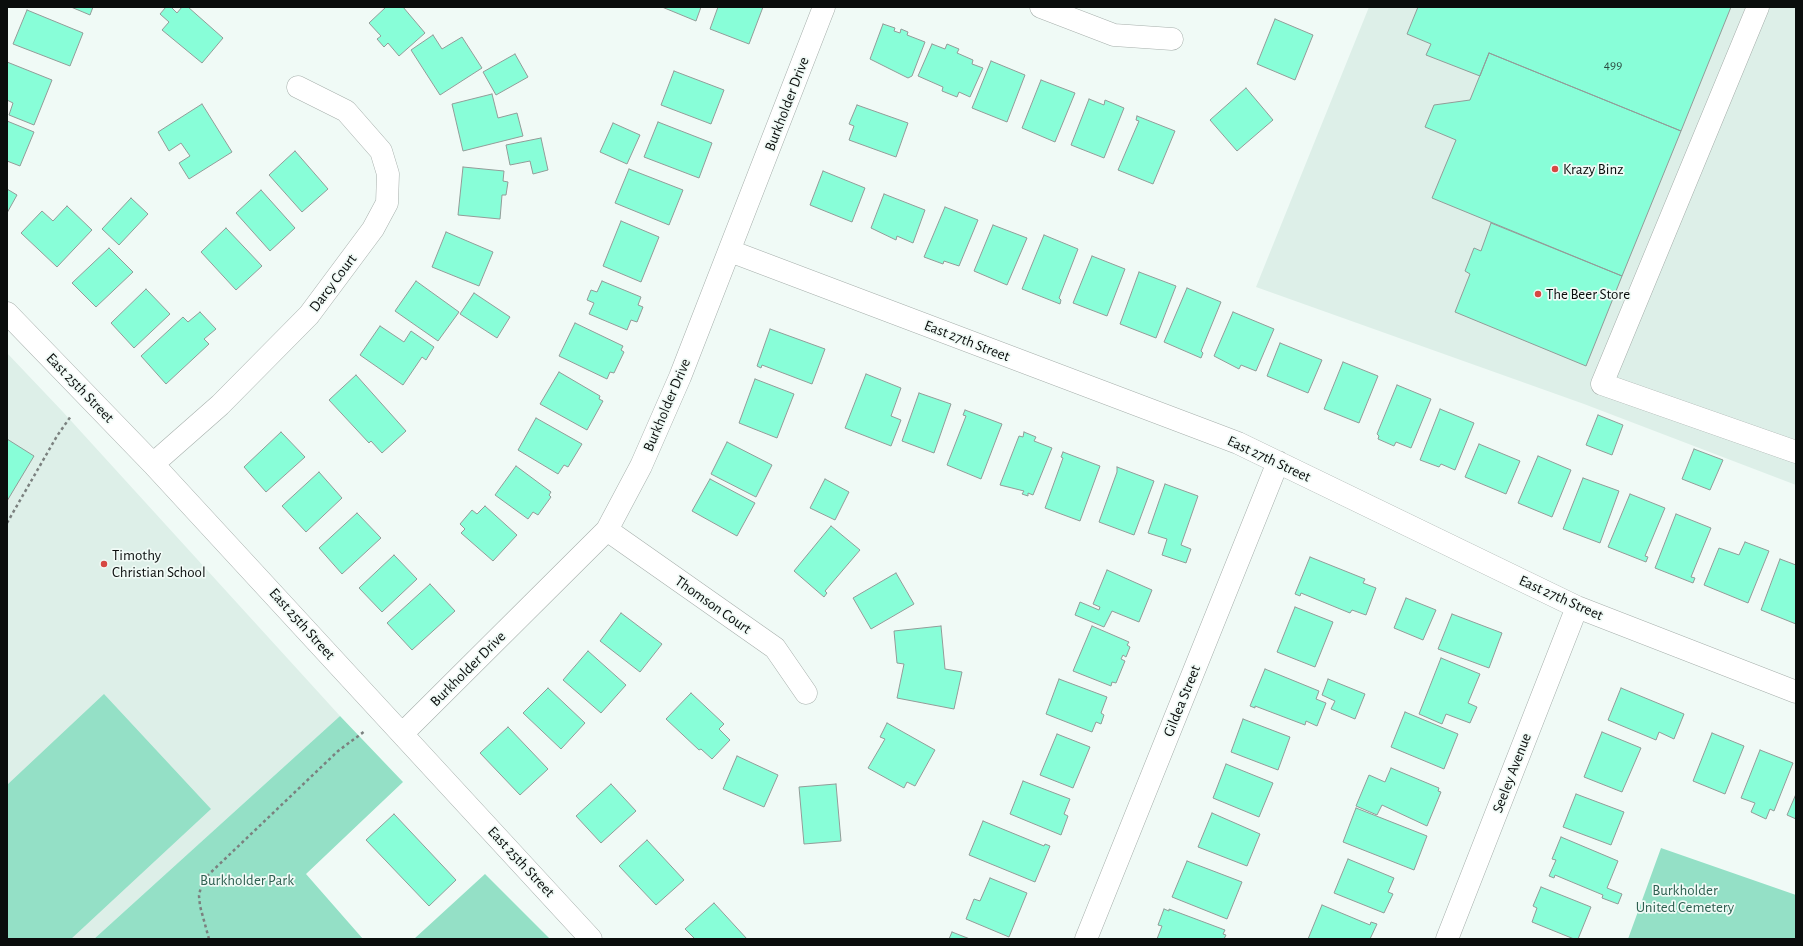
<!DOCTYPE html>
<style>
body{margin:0}
#map{position:relative;width:1803px;height:946px;overflow:hidden;background:#f0faf6;font-family:"Alegreya Sans",sans-serif}
canvas{display:block}
.frame{position:absolute;inset:0;border:8px solid #0a0d0c;pointer-events:none}
</style>
<div id="map">
<canvas width="1803" height="946"></canvas>
<div class="frame"></div>
</div>
<script>
const context = document.querySelector('canvas').getContext('2d');
context.lineJoin = 'round';
function fillPath(path, color) { context.fillStyle = color; context.fill(path, 'evenodd'); }
const shape = rows => new Path2D(rows.map(r => 'M' + r).join(''));
function stroke(path, color, width, dash) { context.strokeStyle = color; context.lineWidth = width; context.lineCap = dash ? 'butt' : 'round'; context.setLineDash(dash || []); context.stroke(path); }
function drawText(font, color, halo, rows, align = 'center') {
  context.font = font + ' "Alegreya Sans",sans-serif'; context.lineWidth = 3.5; context.setLineDash([]); context.textBaseline = 'middle'; context.strokeStyle = halo; context.fillStyle = color; for (const [text, x, y, turn = 0] of rows) {
    context.save(); context.translate(x, y); context.rotate((+turn || 0) * Math.PI / 180); context.textAlign = isNaN(turn) ? turn : align; if (halo) context.strokeText(text, 0, 0); context.fillText(text, 0, 0); context.restore();
  }
}
fillPath(shape([
 [1369,7,1796,7,1796,485,1584,404,1256,287],
 [7,353,63,412,340,716,94,939,7,939]
]), '#ddefe8');
fillPath(shape([
 [104,694,211,809,71,939,7,939,7,785],
 [340,716,403,782,306,874,363,939,94,939],
 [1661,848,1796,895,1796,939,1628,939],
 [485,874,550,939,414,939]
]), '#94e0c6');
const building = shape([
 [71,7,93,7,90,15,71,7],
 [166,7,171,7,177,13,182,7,188,7,223,38,202,63,162,30,169,22,160,14,166,7],
 [386,7,403,7,425,33,399,56,388,43,384,47,377,39,381,36,369,23,386,7],
 [662,7,701,7,696,21,662,7],
 [718,7,763,7,749,44,710,29,718,7],
 [1418,7,1731,7,1681,131,1489,53,1480,76,1426,55,1431,44,1407,34,1418,7],
 [27,10,83,33,70,66,13,44,27,10],
 [1275,19,1313,35,1295,80,1257,64,1275,19],
 [883,24,895,28,894,31,900,33,901,29,908,32,907,35,925,42,912,76,908,78,870,59,883,24],
 [433,35,442,49,462,37,482,68,440,95,411,50,433,35],
 [932,44,945,49,947,44,959,49,957,53,973,60,972,64,983,68,970,97,959,92,957,97,942,91,943,87,918,76,932,44],
 [1489,53,1681,131,1622,276,1432,198,1456,140,1425,127,1434,105,1470,100,1489,53],
 [515,54,528,77,496,95,483,72,515,54],
 [991,61,1025,75,1007,122,972,108,991,61],
 [7,62,52,80,34,125,9,115,13,103,7,100,7,62],
 [674,71,724,90,711,124,661,105,674,71],
 [1041,80,1075,93,1055,142,1022,128,1041,80],
 [1246,88,1273,120,1237,151,1210,120,1246,88],
 [492,94,498,118,517,113,523,136,463,151,452,104,492,94],
 [1089,99,1104,105,1105,100,1124,108,1104,158,1071,145,1089,99],
 [202,104,232,152,189,179,179,163,190,156,181,143,169,151,158,132,202,104],
 [857,105,908,123,896,157,849,140,854,126,849,124,857,105],
 [1137,116,1175,131,1153,184,1118,170,1139,121,1136,120,1137,116],
 [7,121,34,132,20,166,7,161,7,121],
 [658,122,712,143,699,178,644,157,658,122],
 [613,123,640,135,627,164,600,152,613,123],
 [541,138,548,170,533,174,530,161,510,165,506,145,541,138],
 [295,151,328,189,302,212,269,175,295,151],
 [463,167,504,171,503,181,508,182,506,195,502,195,500,219,458,215,463,167],
 [629,169,683,190,669,225,615,203,629,169],
 [823,171,865,188,852,222,810,205,823,171],
 [7,189,17,195,7,213,7,189],
 [261,190,295,228,270,251,236,213,261,190],
 [884,194,925,210,913,243,897,236,896,240,871,228,884,194],
 [131,198,148,214,119,245,102,229,131,198],
 [67,206,92,230,57,267,21,233,42,211,53,221,67,206],
 [945,207,978,220,959,266,944,261,943,264,924,257,945,207],
 [621,221,659,237,641,282,603,266,621,221],
 [1491,223,1622,276,1586,366,1455,312,1470,274,1465,271,1474,248,1481,251,1491,223],
 [993,225,1027,238,1007,285,974,271,993,225],
 [226,228,262,266,236,290,201,252,226,228],
 [446,232,493,252,479,286,432,267,446,232],
 [1044,235,1078,249,1059,298,1061,300,1060,304,1022,289,1044,235],
 [109,248,133,272,96,307,72,283,109,248],
 [1092,256,1125,269,1107,316,1073,303,1092,256],
 [1139,272,1176,286,1156,338,1120,324,1139,272],
 [416,281,459,312,438,341,395,311,416,281],
 [602,281,641,297,638,305,643,307,637,322,631,320,627,330,589,314,594,303,587,300,591,290,597,292,602,281],
 [1187,288,1221,302,1201,351,1203,353,1201,358,1164,342,1187,288],
 [146,289,170,314,134,348,111,323,146,289],
 [474,293,510,317,497,338,460,314,474,293],
 [200,312,216,329,204,339,209,344,166,384,141,356,183,317,188,322,200,312],
 [1233,312,1274,329,1256,371,1241,365,1239,369,1214,356,1233,312],
 [575,323,623,346,621,350,624,352,614,373,610,372,607,379,559,356,575,323],
 [380,326,404,342,411,331,434,347,426,360,422,357,403,385,360,355,380,326],
 [770,329,825,349,812,384,762,365,761,368,757,366,770,329],
 [1280,343,1322,360,1308,393,1267,376,1280,343],
 [1343,362,1378,376,1359,423,1324,409,1343,362],
 [559,372,600,396,599,399,603,401,587,430,540,404,559,372],
 [866,374,901,388,891,416,901,420,891,446,845,428,866,374],
 [356,375,406,431,382,453,371,441,369,443,329,400,356,375],
 [755,379,794,394,777,438,739,423,755,379],
 [1397,385,1431,399,1411,448,1396,442,1394,446,1378,439,1379,436,1377,434,1397,385],
 [919,393,951,404,934,453,902,441,919,393],
 [1440,409,1474,423,1455,470,1441,464,1439,467,1420,460,1440,409],
 [965,410,1002,424,981,479,947,465,966,416,963,415,965,410],
 [1598,415,1623,425,1612,455,1586,445,1598,415],
 [536,418,582,444,568,467,564,465,558,474,518,450,536,418],
 [281,432,305,457,266,492,244,467,281,432],
 [1024,432,1036,437,1034,441,1052,448,1033,495,1028,493,1028,496,1022,494,1024,491,1000,485,1019,436,1023,437,1024,432],
 [7,439,34,456,7,501,7,439],
 [727,442,772,465,756,497,711,474,727,442],
 [1479,444,1520,461,1506,494,1465,477,1479,444],
 [1694,449,1723,460,1710,490,1682,479,1694,449],
 [1063,452,1100,466,1080,521,1045,508,1063,458,1061,457,1063,452],
 [1538,456,1571,470,1552,517,1518,503,1538,456],
 [516,466,551,492,549,495,551,497,538,515,533,512,528,519,495,495,516,466],
 [1117,467,1154,481,1134,535,1099,522,1117,472,1117,467],
 [319,472,342,498,306,532,282,506,319,472],
 [1583,478,1619,491,1600,543,1563,529,1583,478],
 [710,479,755,503,737,536,692,511,710,479],
 [825,479,849,492,835,520,810,508,825,479],
 [1165,484,1198,496,1181,545,1191,549,1186,563,1162,555,1167,539,1148,533,1165,484],
 [1630,494,1665,508,1645,556,1648,557,1646,562,1608,547,1630,494],
 [485,506,517,535,493,561,461,533,465,529,460,524,472,510,477,514,485,506],
 [357,513,381,538,342,574,319,548,357,513],
 [1676,514,1711,528,1691,577,1695,578,1693,583,1655,568,1676,514],
 [831,526,860,550,825,591,827,593,824,597,794,571,831,526],
 [1745,542,1769,551,1748,603,1704,585,1719,548,1739,555,1745,542],
 [394,555,417,579,382,612,359,588,394,555],
 [1310,557,1365,579,1363,583,1376,588,1366,615,1352,610,1350,613,1301,593,1300,596,1295,594,1310,557],
 [1780,559,1796,565,1796,624,1761,610,1780,559],
 [1107,570,1152,590,1139,622,1112,611,1104,627,1075,615,1080,602,1099,610,1100,607,1093,604,1107,570],
 [896,573,914,604,871,629,853,598,896,573],
 [430,584,455,611,412,650,387,623,430,584],
 [1406,598,1436,610,1423,640,1394,628,1406,598],
 [1295,607,1333,622,1315,667,1277,652,1295,607],
 [621,613,662,644,640,672,600,641,621,613],
 [1452,614,1502,633,1489,668,1438,649,1452,614],
 [941,626,945,669,962,672,954,709,897,698,904,664,897,663,894,631,941,626],
 [1092,626,1129,642,1127,645,1130,647,1126,657,1123,655,1121,659,1125,661,1116,683,1112,682,1111,686,1073,671,1092,626],
 [588,651,626,685,601,713,563,680,588,651],
 [1441,658,1480,674,1468,703,1477,707,1470,723,1446,714,1442,724,1419,714,1441,658],
 [1265,669,1319,691,1316,699,1326,703,1317,726,1306,721,1305,725,1255,706,1255,708,1250,706,1265,669],
 [1059,679,1107,697,1101,713,1104,715,1101,724,1096,722,1092,732,1046,714,1059,679],
 [1328,679,1365,694,1355,719,1331,709,1335,701,1322,695,1328,679],
 [548,688,585,723,561,749,523,713,548,688],
 [1621,688,1684,714,1674,739,1659,732,1656,740,1608,720,1621,688],
 [691,693,724,724,719,729,730,740,712,759,701,749,699,750,666,719,691,693],
 [1405,712,1458,734,1444,769,1391,747,1405,712],
 [1243,719,1290,737,1278,770,1231,752,1243,719],
 [887,723,935,750,915,786,907,782,904,788,868,768,885,739,880,737,887,723],
 [508,727,548,769,520,795,480,753,508,727],
 [1602,732,1641,748,1622,792,1584,777,1602,732],
 [1712,733,1744,746,1725,794,1693,781,1712,733],
 [1057,734,1090,747,1073,788,1040,775,1057,734],
 [1760,750,1793,763,1774,811,1770,809,1766,819,1751,812,1755,803,1741,798,1760,750],
 [737,756,778,775,764,807,723,789,737,756],
 [1226,764,1273,783,1259,817,1213,798,1226,764],
 [1391,768,1439,788,1438,791,1441,792,1427,826,1382,805,1377,815,1356,806,1369,775,1385,782,1391,768],
 [1023,781,1070,799,1064,814,1068,816,1061,835,1010,814,1023,781],
 [611,784,636,811,601,843,576,816,611,784],
 [836,784,841,841,804,844,799,787,836,784],
 [1576,794,1624,812,1611,845,1563,827,1576,794],
 [1796,794,1796,819,1787,815,1796,794],
 [1356,808,1427,836,1414,870,1343,842,1356,808],
 [1212,813,1260,834,1247,866,1198,847,1212,813],
 [394,814,456,880,429,906,366,840,394,814],
 [983,821,1044,846,1045,844,1050,846,1035,882,969,855,983,821],
 [1561,837,1618,861,1607,888,1622,894,1618,904,1602,898,1603,895,1555,875,1554,878,1549,876,1556,860,1552,859,1561,837],
 [647,840,684,880,656,905,619,866,647,840],
 [1348,859,1394,878,1388,892,1393,894,1384,913,1334,893,1348,859],
 [1187,861,1242,882,1227,919,1172,897,1187,861],
 [990,878,1027,893,1009,937,966,919,974,899,980,901,990,878],
 [1541,887,1591,907,1578,939,1574,939,1532,922,1537,908,1533,906,1541,887],
 [714,903,747,939,695,939,685,929,714,903],
 [1322,905,1370,925,1371,922,1377,924,1370,939,1308,939,1322,905],
 [1164,909,1169,911,1169,909,1225,930,1223,934,1226,935,1224,939,1157,939,1162,926,1158,925,1164,909],
 [952,932,970,939,949,939,952,932]
]);
fillPath(building, '#88fed8');
stroke(building, '#929c98', 1);
const minor = shape([
 [1041,7,1114,35,1172,39],
 [1758,7,1602,384,1796,452],
 [730,251,1238,443,1577,607,1796,692],
 [7,313,153,464,591,939],
 [153,464,220,405,309,315,373,229,387,203,388,174,381,151,346,111,298,87],
 [607,530,775,648,806,693],
 [402,734,607,530,641,466,680,377,824,7],
 [1086,939,1278,462],
 [1447,939,1577,607]
]);
stroke(minor, '#a6afab', 23);
stroke(shape([
 [7,523,57,436,71,416],
 [209,939,200,906,199,896,201,886,206,877,338,751,365,731]
]), '#7b817f', 2.5, [3, 3]);
stroke(minor, '#fff', 22);
for (const [x, y, r, color] of [
 [1555,169,4,"#d64742"],
 [1538,294,4,"#d64742"],
 [104,564,4,"#d64742"]
]) { const dot = new Path2D(); dot.arc(x, y, r, 0, 2 * Math.PI); context.fillStyle = color; context.fill(dot); stroke(dot, '#f0faf6', 1.5); }
drawText('13px', '#2a493f', null, [
 ["499",1613,65]
]);
drawText('15px', '#0a0d0c', '#f0faf6', [
 ["Burkholder Drive",787,104,-69],
 ["Darcy Court",333,283,-53],
 ["East 27th Street",967,341,21],
 ["East 25th Street",80,388,46],
 ["Burkholder Drive",667,405,-67],
 ["East 27th Street",1269,459,25],
 ["East 27th Street",1561,598,24],
 ["Thomson Court",713,605,35],
 ["East 25th Street",302,624,48],
 ["Burkholder Drive",468,669,-45],
 ["Gildea Street",1182,701,-68],
 ["Seeley Avenue",1512,773,-69],
 ["East 25th Street",521,862,47]
]);
drawText('15px', '#0a0d0c', '#f0faf6', [
 ["Krazy Binz",1563,169],
 ["The Beer Store",1546,294],
 ["Timothy",112,555],
 ["Christian School",112,572]
], 'left');
drawText('15px', '#2f6051', '#f0faf6', [
 ["Burkholder Park",247,880],
 ["Burkholder",1685,890],
 ["United Cemetery",1685,907]
]);
</script>
